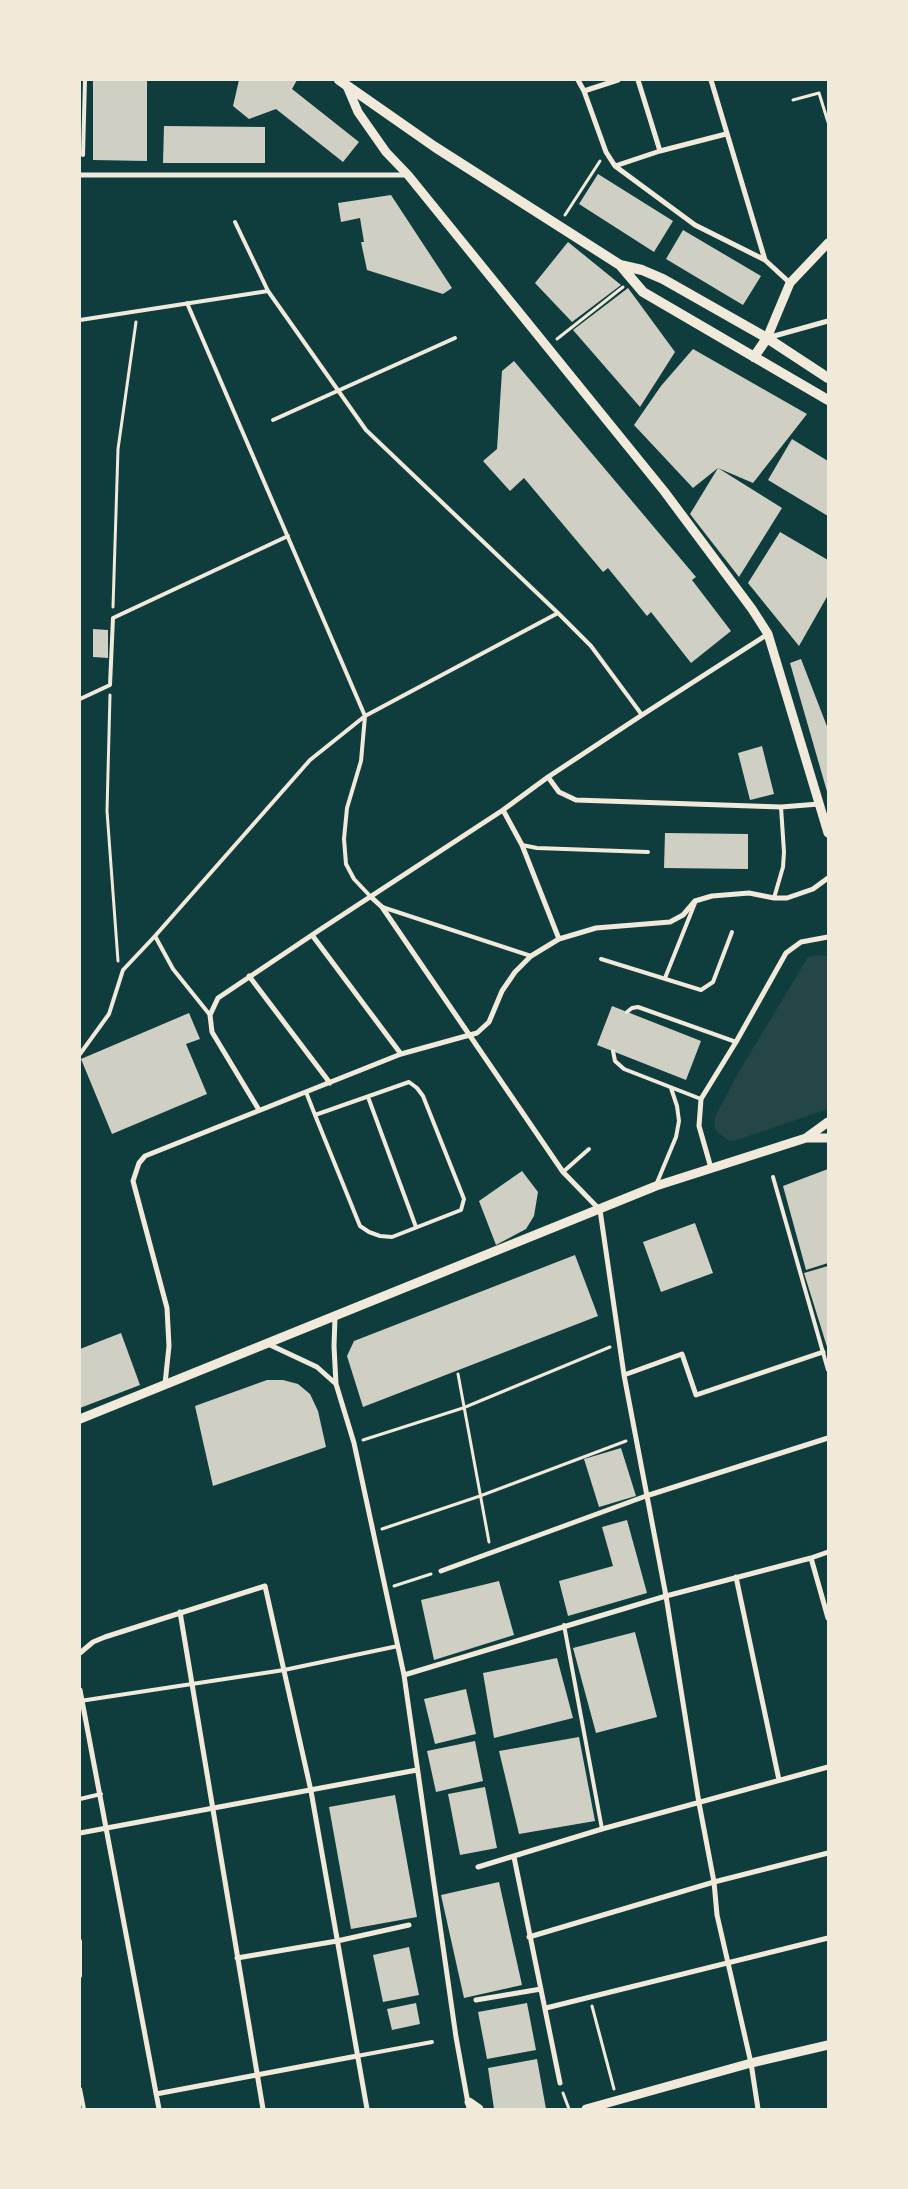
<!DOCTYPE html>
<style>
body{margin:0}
#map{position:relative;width:908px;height:2189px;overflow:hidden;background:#0f3d3e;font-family:"PT Serif",serif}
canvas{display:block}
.frame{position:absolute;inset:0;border:81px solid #f1e9da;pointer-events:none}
</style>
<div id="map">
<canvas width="908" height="2189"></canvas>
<div class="frame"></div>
</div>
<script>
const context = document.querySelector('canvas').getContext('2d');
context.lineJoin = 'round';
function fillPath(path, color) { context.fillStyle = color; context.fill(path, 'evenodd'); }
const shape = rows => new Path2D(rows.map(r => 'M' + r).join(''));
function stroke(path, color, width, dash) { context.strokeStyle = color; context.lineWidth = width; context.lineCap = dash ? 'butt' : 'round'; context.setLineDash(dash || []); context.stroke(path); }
fillPath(shape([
 [819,955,828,956,828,1109,734,1141,728,1140,718,1133,715,1128,715,1117,737,1075,808,957]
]), '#244646');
fillPath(shape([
 [93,80,147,80,147,161,93,160],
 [239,80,297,80,292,89,359,142,343,162,276,109,249,119,233,106],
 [164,126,265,127,265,163,163,163],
 [598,174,673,221,654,252,579,204],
 [391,195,452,288,443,294,367,270,361,242,364,242,360,218,341,222,338,203],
 [683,230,761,276,743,305,666,259],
 [568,242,621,285,572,322,535,283],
 [628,288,675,352,640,407,573,330],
 [693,349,807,414,753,483,718,468,782,508,739,577,690,514,718,468,693,488,634,425,661,386],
 [514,361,696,577,692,580,731,631,691,663,651,612,647,616,608,568,603,572,524,478,510,491,483,461,497,449,502,371],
 [792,439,828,461,828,516,768,480],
 [780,532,828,560,828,595,799,646,748,583],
 [93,629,108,630,108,658,93,657],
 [801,659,828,729,828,795,790,663],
 [762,746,774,794,750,800,738,753],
 [665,833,748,834,748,869,664,868],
 [612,1006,701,1041,686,1080,597,1045],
 [189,1013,200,1039,186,1044,207,1094,112,1134,81,1059],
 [828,1169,828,1263,806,1270,783,1186],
 [522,1171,538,1192,534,1216,526,1229,496,1245,479,1201],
 [695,1223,713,1273,661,1292,643,1242],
 [575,1255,598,1316,363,1407,347,1356,354,1341],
 [828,1266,828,1350,804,1273],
 [121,1333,140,1385,80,1408,80,1349],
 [267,1380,283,1380,298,1384,310,1394,318,1411,326,1447,213,1486,195,1406],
 [621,1448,636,1496,599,1507,584,1459],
 [627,1520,647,1593,568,1616,559,1581,613,1566,602,1527],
 [499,1581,514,1635,434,1660,421,1600],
 [635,1632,657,1717,596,1733,573,1648],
 [557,1658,573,1718,494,1738,483,1673],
 [466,1689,476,1734,435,1744,424,1699],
 [579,1737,595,1821,519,1834,499,1751],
 [475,1741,483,1781,436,1792,427,1751],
 [485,1787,497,1848,460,1855,448,1794],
 [395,1795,417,1917,351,1929,329,1807],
 [499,1882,522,1985,464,1998,441,1895],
 [409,1947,419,1995,383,2002,373,1955],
 [416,2003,420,2024,392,2030,387,2009],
 [527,2003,536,2050,487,2059,478,2012],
 [537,2059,546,2109,494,2109,488,2068]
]), '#cfcfc3');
stroke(shape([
 [793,100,819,93,828,122],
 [565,215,600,161],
 [557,339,623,287],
 [113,607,118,449,136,322],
 [110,695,107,811,118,961],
 [458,1374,489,1542],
 [363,1440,463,1408,610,1347],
 [382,1529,480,1496,626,1441],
 [394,1586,431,1574],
 [592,2006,614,2089],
 [563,2093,569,2109]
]), '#f1e9da', 3);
stroke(shape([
 [83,155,85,80],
 [235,222,268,291,366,430,558,613,591,646,642,715],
 [187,303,365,716,361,761,347,808,344,839,346,864,354,879,371,897],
 [80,320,268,291],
 [273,420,455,338],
 [80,699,110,685,113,618,288,536],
 [522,845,537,848,648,852],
 [774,898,783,867,784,852,781,807],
 [382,907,531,956],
 [601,959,701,990,713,982,732,932],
 [665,978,695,903],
 [627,1012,632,1008,638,1007,736,1042],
 [210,1015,173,969,155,936,310,760,365,716,558,613],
 [613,1051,615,1061,624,1069,701,1099],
 [80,1054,109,1014,123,970,155,936],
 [306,1092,315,1115,360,1226,369,1232,380,1236,392,1237,461,1210,464,1199,423,1096,417,1088,409,1082,315,1115],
 [368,1097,416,1227],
 [563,1172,589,1149],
 [773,1177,828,1370],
 [656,1185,676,1137,679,1121,677,1106,671,1088],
 [564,1625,602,1829],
 [80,1701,284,1670,398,1646],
 [80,1799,101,1794],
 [80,1941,80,1976],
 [357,2056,432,2042],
 [80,2089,84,2109]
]), '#f1e9da', 4);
stroke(shape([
 [578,80,584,91,606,152,615,166,695,225,765,260],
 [638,80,660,151],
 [711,80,765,260,790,283],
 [584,91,618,80],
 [615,166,660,151,726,134],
 [80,175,407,175],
 [767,338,828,321],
 [548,777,559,792,576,800,781,807,819,804],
 [503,810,522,845,559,939],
 [371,897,382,907,563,1172,600,1210,624,1375,666,1596,699,1803,714,1882,717,1915,751,2063,758,2109],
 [312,935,401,1054],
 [249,976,330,1083],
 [259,1110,212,1032,210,1015,218,998,321,929,503,810,548,777,642,715,768,634],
 [711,1168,699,1126,701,1099,736,1042,786,953,801,942,828,937],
 [335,1317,334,1346,336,1384,354,1443,404,1675,456,2037,469,2109],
 [268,1344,317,1367,336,1384],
 [624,1375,682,1354,696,1395,823,1352],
 [165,1384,169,1346,167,1308,133,1181,139,1163,145,1156,401,1054,477,1033,489,1022,502,991,515,972,531,956,559,939,596,928,670,922,683,915,695,901,712,896,749,893,774,898,787,898,813,889,828,878],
 [811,1558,828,1618],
 [441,1571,646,1496,828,1438],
 [736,1577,779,1780],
 [180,1612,263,2109],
 [80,1653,93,1642,105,1637,265,1586,311,1791,367,2109],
 [404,1675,666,1596,811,1558,828,1552],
 [80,1690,159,2109],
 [80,1833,417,1770],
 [514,1857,560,2083],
 [478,1867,602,1829,828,1767],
 [529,1937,714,1882,828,1853],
 [237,1958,337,1941,409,1925],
 [476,2000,541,1989],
 [546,2008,828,1938],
 [156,2094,357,2056]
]), '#f1e9da', 5);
stroke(shape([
 [347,86,358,112,386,152,408,175,664,491,752,609,768,634,828,833],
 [767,338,790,283,828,243],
 [806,1138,828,1122],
 [80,1419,656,1186,806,1138,828,1138],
 [469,2102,479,2109],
 [586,2109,751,2063,828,2045]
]), '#f1e9da', 9);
stroke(shape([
 [339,80,435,147,620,265,643,292,828,400],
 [620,265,642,270,663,279,767,338,828,378],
 [754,357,767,338]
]), '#f1e9da', 10);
</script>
